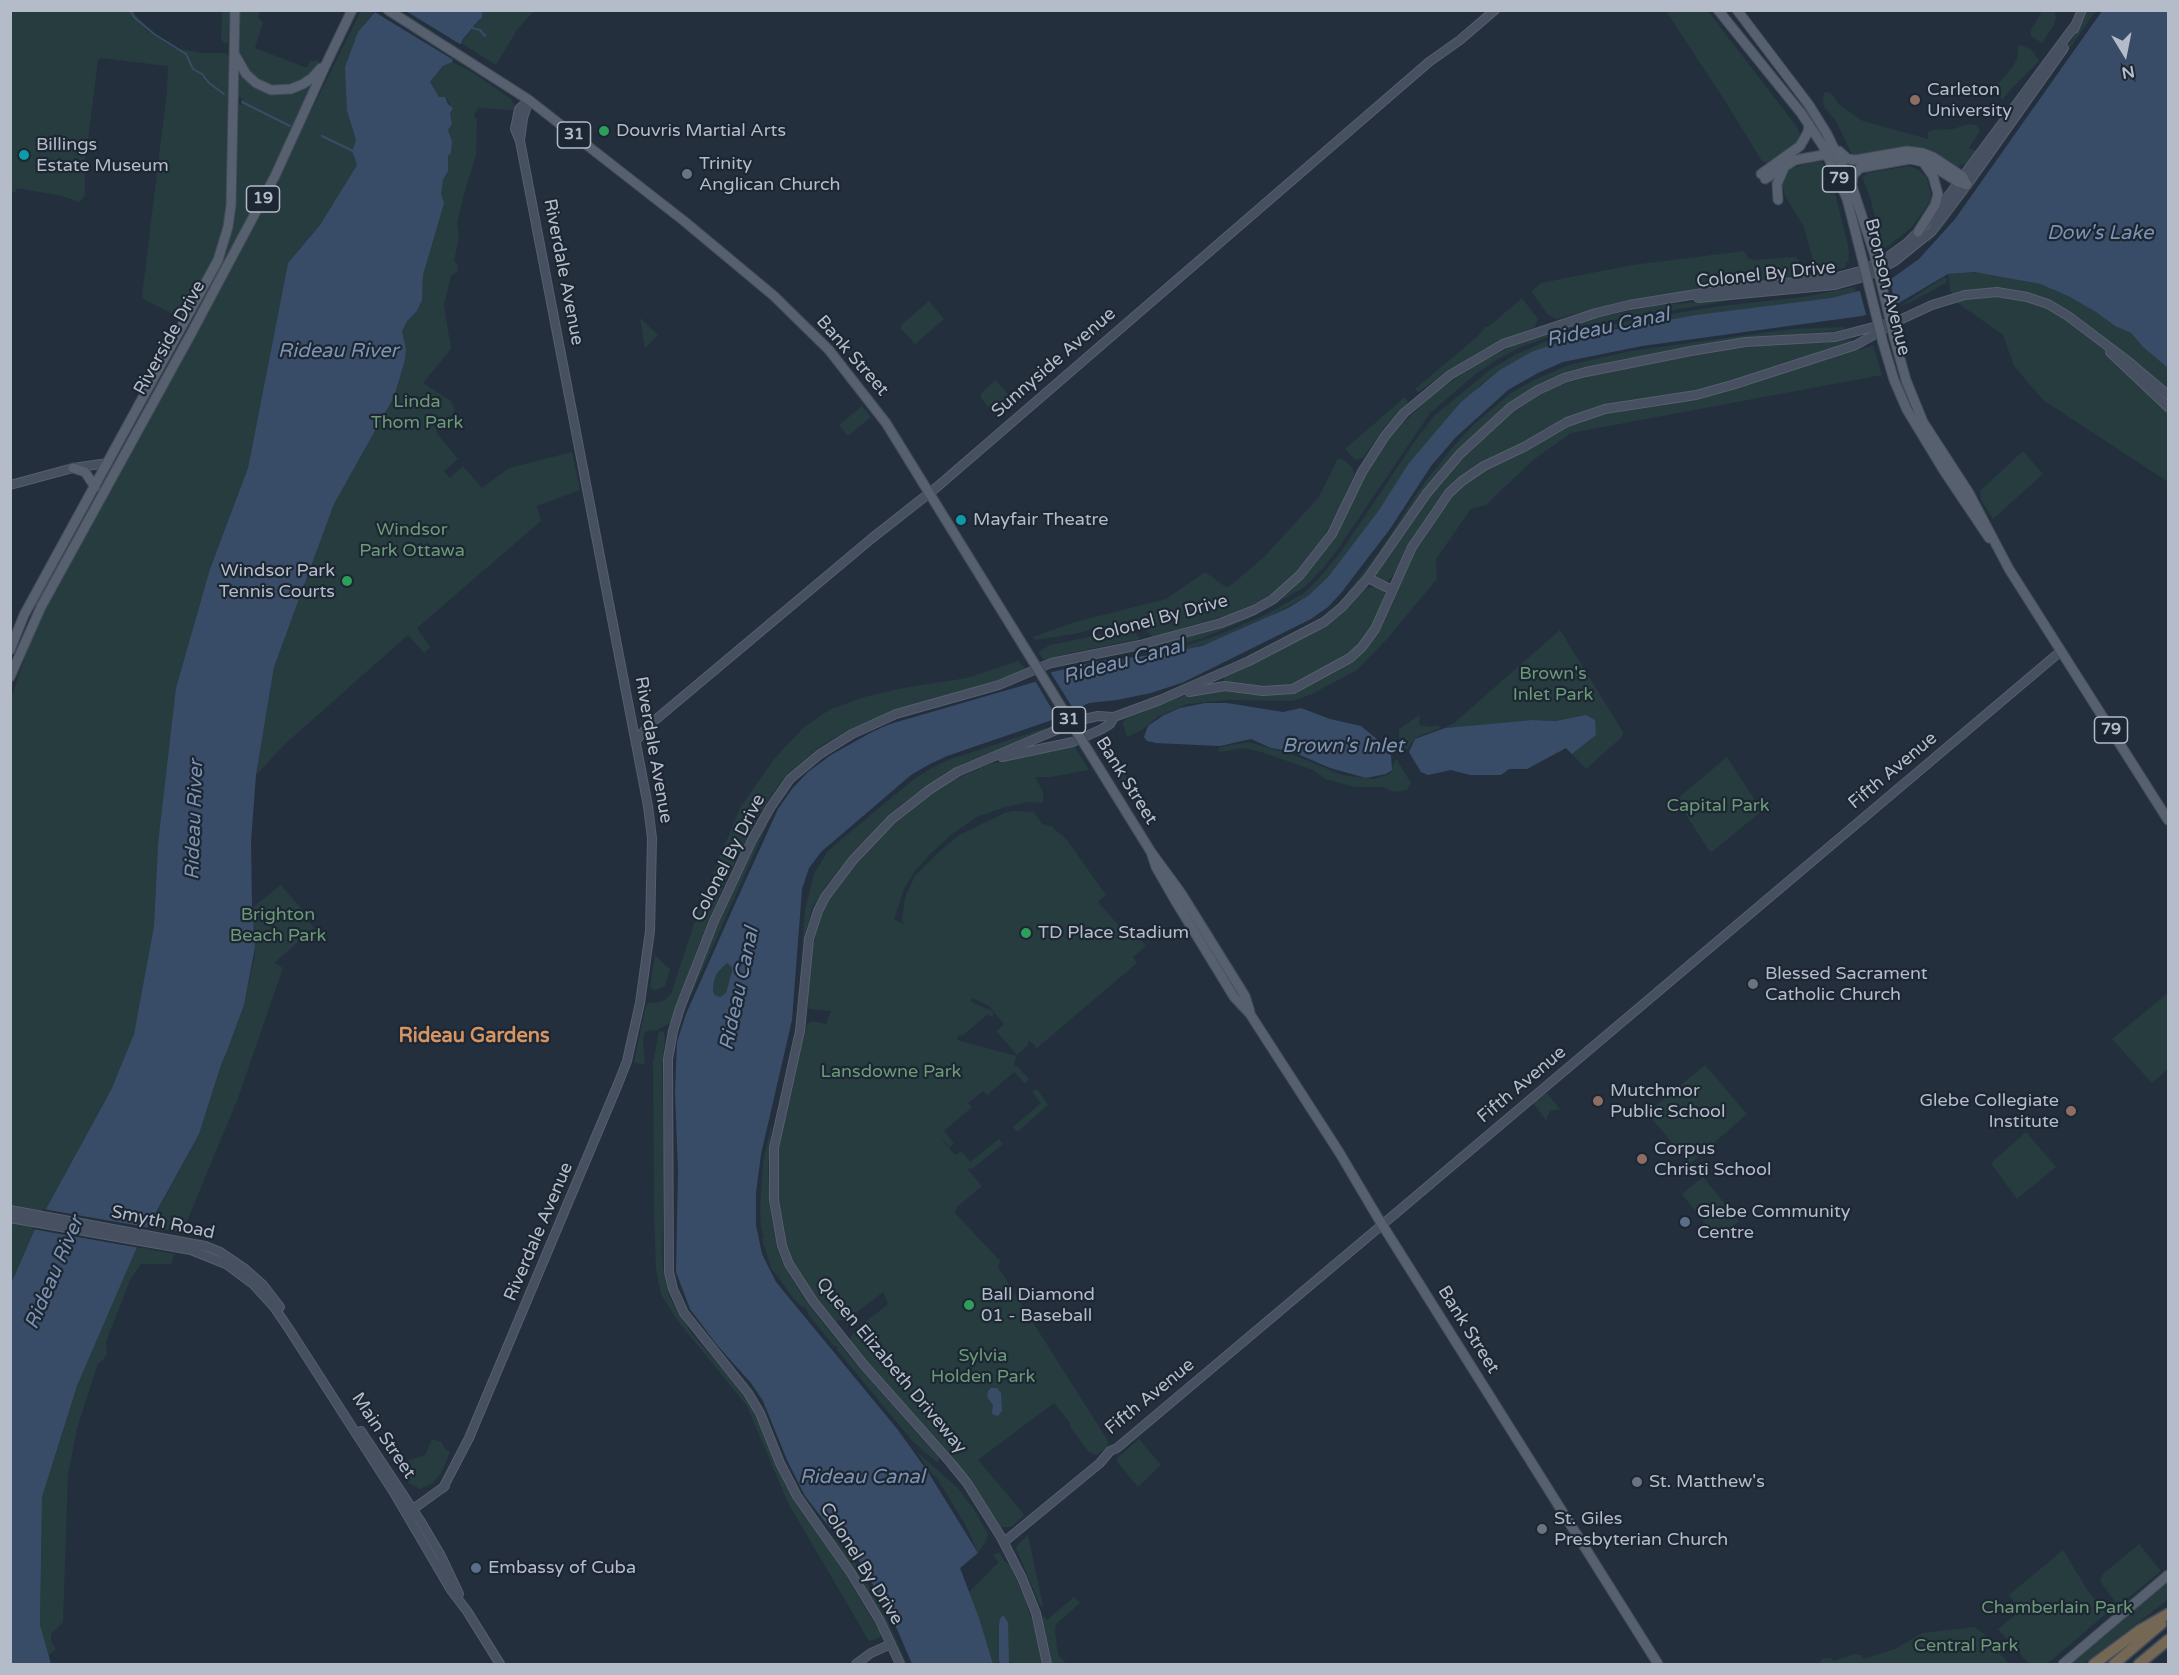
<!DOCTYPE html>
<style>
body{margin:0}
#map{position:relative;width:2179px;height:1675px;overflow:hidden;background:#242f3e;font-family:"Varela Round",sans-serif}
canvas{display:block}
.frame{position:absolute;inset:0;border:12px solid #b4bcc9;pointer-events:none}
.north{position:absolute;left:2095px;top:24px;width:60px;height:60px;-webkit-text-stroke:4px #1d2633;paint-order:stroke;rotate:170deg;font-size:16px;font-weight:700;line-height:24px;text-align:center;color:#b4bcc9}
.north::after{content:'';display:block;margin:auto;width:21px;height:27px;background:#b4bcc9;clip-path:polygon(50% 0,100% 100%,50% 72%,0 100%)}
</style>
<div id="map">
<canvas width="2179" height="1675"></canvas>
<div class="frame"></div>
<div class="north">N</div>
</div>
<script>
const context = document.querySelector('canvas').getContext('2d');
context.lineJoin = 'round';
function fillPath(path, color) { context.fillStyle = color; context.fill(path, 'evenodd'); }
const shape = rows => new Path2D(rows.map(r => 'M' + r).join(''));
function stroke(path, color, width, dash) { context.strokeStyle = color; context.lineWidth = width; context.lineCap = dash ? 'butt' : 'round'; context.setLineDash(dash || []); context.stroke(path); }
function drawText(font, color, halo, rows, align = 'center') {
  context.font = font + ' "Varela Round",sans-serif'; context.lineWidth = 4.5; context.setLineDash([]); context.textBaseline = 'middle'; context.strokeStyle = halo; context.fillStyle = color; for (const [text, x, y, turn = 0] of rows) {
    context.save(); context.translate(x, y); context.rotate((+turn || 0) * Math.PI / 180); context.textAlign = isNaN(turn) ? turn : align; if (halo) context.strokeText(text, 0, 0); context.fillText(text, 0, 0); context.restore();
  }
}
fillPath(shape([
 [10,11,133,11,146,30,174,48,203,53,225,53,229,56,228,167,225,221,217,252,206,275,185,312,173,314,143,299,142,296,167,91,168,66,100,58,98,60,85,164,85,196,79,202,62,196,17,188,15,192,11,192],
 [222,11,230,11,228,43,224,43,221,39],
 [239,11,260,11,258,17,263,22,255,48,307,68,310,60,314,62,316,60,319,61,317,68,299,84,273,87,251,76,239,53],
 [361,11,370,11,374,13,358,32,347,111,356,140,352,151,357,165,320,225,288,263,248,468,210,569,158,844,154,926,134,1034,111,1090,34,1231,11,1284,10,701,14,690,30,642,52,596,241,251],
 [483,11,534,11,517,30,496,65,461,43,483,16],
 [1666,11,1708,11,1797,127,1801,139,1789,151,1781,153,1767,163,1762,161,1725,101],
 [2042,11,2054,11,2056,17,2054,25,2042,43,2031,36,2031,30],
 [2088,11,2096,11,1946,223,1929,243,1926,240,1944,222,2062,57],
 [2020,45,2031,49,2039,61,2014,86,2002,100,1997,90,1998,84,2014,65,2018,56,2018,46],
 [447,62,452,62,472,72,511,99,514,105,513,110,478,108,474,115,477,121,476,155,464,194,457,223,459,237,454,261,457,264,458,271,451,276,444,305,451,349,423,383,451,401,455,410,451,416,444,421,436,432,458,459,444,471,450,478,463,466,482,488,509,468,572,452,580,490,537,506,541,521,417,628,430,647,424,653,408,635,284,745,256,775,274,667,334,504,394,397,405,360,406,349,402,331,408,320,417,311,422,300,423,275,443,180,448,171,448,156,451,153,452,141,448,130,452,124,450,114,453,110,447,99,439,97,430,82],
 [239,73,271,92,317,77,277,163,193,320,219,269,231,233,235,192,237,105,241,105,242,102,242,98,237,97],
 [1828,92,1833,95,1838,104,1863,121,1928,139,1928,132,1933,130,1953,129,1969,124,1977,125,1980,131,1969,148,1977,151,1967,163,1958,167,1853,157,1836,121,1824,107,1823,97,1824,93],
 [1812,162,1822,162,1828,173,1833,185,1848,245,1849,261,1846,263,1846,267,1827,273,1815,268,1804,227,1785,196,1782,184,1786,173,1789,169],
 [1910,166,1919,170,1927,178,1931,195,1929,203,1911,228,1883,250,1870,197,1862,178,1867,173],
 [1744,251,1748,258,1755,260,1796,257,1800,262,1798,270,1788,279,1652,297,1618,303,1557,319,1548,315,1531,291,1541,283,1632,265],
 [1979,272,2040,284,2068,296,2096,312,2115,326,2131,333,2143,347,2168,368,2168,482,2043,400,2014,366,2003,335,1959,304,1950,290,1948,274],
 [1943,278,1947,278,1946,283,1909,303,1900,306],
 [1854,287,1856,291,1854,293,1831,298,1649,322,1577,336,1531,352,1480,385,1379,510,1328,577,1309,595,1267,618,1219,640,1186,650,1161,654,1221,634,1267,614,1304,593,1319,578,1340,553,1417,438,1435,415,1491,369,1515,355,1546,341,1568,333,1644,318,1721,306,1803,297],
 [1522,298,1538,319,1535,327,1480,351,1418,392,1415,389,1479,335,1485,327,1488,327],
 [1739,299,1579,326,1521,347,1498,359,1477,373,1430,413,1338,549,1323,568,1305,587,1246,620,1200,639,1167,648,1145,648,1184,638,1247,618,1273,604,1293,588,1312,568,1335,537,1369,465,1396,429,1436,392,1480,362,1519,343,1590,319,1660,305],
 [929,301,944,319,915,344,901,329,902,324],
 [640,318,658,335,645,348],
 [1845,327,1844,330,1835,331,1804,333,1803,336,1765,338,1548,381,1528,391,1508,404,1467,441,1430,483,1365,578,1348,595,1347,593,1381,549,1424,483,1453,447,1474,424,1511,393,1538,378,1569,365,1631,351,1791,329],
 [1851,339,1852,341,1725,383,1695,392,1599,406,1565,419,1456,482,1436,503,1407,546,1395,573,1388,581,1380,581,1377,577,1377,573,1433,492,1459,461,1499,421,1518,407,1553,387,1613,370,1726,350,1767,345,1823,343],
 [1873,345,1882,375,1571,433,1533,460,1486,505,1471,509,1436,559,1437,579,1386,640,1357,670,1312,694,1293,701,1227,700,1188,704,1159,716,1142,730,1127,737,1123,724,1125,719,1180,697,1211,690,1304,688,1340,668,1363,652,1414,552,1436,517,1456,492,1475,475,1571,423,1613,411,1639,407,1855,350,1857,351],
 [996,380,1015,402,997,417,981,398,981,393],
 [1405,397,1408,402,1406,405,1384,428,1363,458,1355,460,1345,449],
 [862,406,871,417,848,436,839,425],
 [2023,451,2043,474,1993,519,1981,500,1980,491],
 [1338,458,1345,461,1352,467,1354,475,1341,505,1323,538,1297,572,1265,599,1228,615,1155,636,1152,636,1141,626,1134,623,1105,626,1075,634,1034,640,1033,637,1075,622,1166,599,1205,572,1226,587,1230,586,1265,556,1319,497],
 [1376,586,1384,590,1385,596,1381,608,1371,632,1353,652,1291,686,1274,688,1225,682,1223,678,1226,676,1323,627,1340,614,1355,597,1365,589],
 [1123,630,1136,633,1140,639,1070,653,1044,660,1038,652,1050,645],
 [1560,630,1623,732,1622,737,1586,769,1572,754,1596,735,1581,718,1556,721,1532,720,1445,728,1454,723],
 [1018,661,1025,668,1003,679,894,710,857,726,822,745,784,777,759,814,725,882,699,944,670,1023,656,1031,651,1030,645,1032,643,1040,645,1065,634,1062,646,1005,649,1002,657,1003,664,1000,671,994,703,897,740,808,774,759,803,728,829,710,864,697,903,688,967,678],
 [1418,716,1420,717,1419,725,1430,727,1438,725,1441,728,1415,738,1408,749,1405,749,1399,740,1399,729],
 [1045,728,1046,729,1032,737,966,762,945,773,900,805,853,852,825,887,812,908,802,948,805,909,814,874,827,852,838,842,914,779,932,768,948,760],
 [1249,742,1294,755,1342,775,1374,779,1390,774,1395,760,1397,760,1411,783,1407,790,1394,792,1382,787,1355,787,1325,779,1313,770,1261,752,1244,748,1220,752,1218,751,1220,747],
 [1075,747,1089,770,1050,777,1035,777,1043,792,1043,803,1029,802,1005,807,977,817,952,834,929,855,915,871,904,889,894,919,904,924,902,920,905,897,915,876,940,851,959,835,1005,813,1013,811,1034,812,1042,824,1051,826,1067,840,1106,895,1098,902,1120,927,1126,923,1146,946,1133,957,1137,963,1037,1048,1030,1041,1027,1043,1029,1044,1017,1055,996,1031,1004,1024,989,1006,972,998,971,1002,992,1011,994,1014,991,1017,988,1014,962,1036,959,1034,957,1040,1016,1056,1014,1066,1018,1067,1029,1079,1025,1084,1014,1072,987,1095,983,1091,968,1103,972,1107,944,1131,954,1144,950,1147,939,1136,955,1155,961,1151,970,1162,999,1139,1003,1144,973,1168,968,1169,964,1165,982,1186,957,1207,955,1213,1000,1261,998,1267,1108,1441,1107,1447,1097,1455,1089,1452,1070,1427,1070,1423,1054,1403,978,1460,1023,1513,1024,1516,1011,1527,1000,1527,975,1489,939,1444,880,1379,851,1343,850,1338,855,1330,888,1304,883,1292,848,1319,836,1321,815,1299,802,1279,790,1258,783,1238,779,1215,778,1154,782,1128,807,1024,813,1021,826,1024,831,1011,809,1009,808,1007,810,961,819,920,828,900,842,881,862,857,892,826,913,808,949,782,990,764],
 [1104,748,1113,751,1140,802,1141,814,1100,749],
 [1727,757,1762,811,1713,851,1710,852,1678,802,1678,798],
 [767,823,767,825,689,1000,706,952,740,872],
 [281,885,301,908,299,910,314,928,274,963,283,968,238,1098,182,1233,149,1227,199,1134,221,1065,227,1051,244,1005,255,954,252,908],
 [655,955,670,969,665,986,656,990,652,989,650,986],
 [728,963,732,967,732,971,726,993,720,997,715,995,713,991,714,981,717,973],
 [2168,993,2168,1069,2152,1083,2112,1039],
 [659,1031,664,1032,665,1039,662,1068,664,1174,662,1251,663,1269,669,1296,691,1333,731,1379,749,1404,761,1427,785,1485,843,1570,881,1634,879,1638,869,1641,788,1503,747,1406,677,1320,661,1294,656,1270,654,1210,653,1063],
 [1705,1065,1747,1114,1690,1164,1647,1113],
 [1037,1089,1048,1105,1017,1132,1013,1127,1041,1103,1032,1092],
 [1547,1093,1560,1109,1550,1111,1546,1120,1533,1103],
 [772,1123,768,1167,770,1209,777,1249,784,1266,806,1301,850,1357,939,1458,938,1463,914,1443,837,1350,837,1346,834,1346,824,1334,808,1314,805,1307,802,1307,794,1299,771,1268,762,1239,764,1238,761,1228,760,1209,763,1162],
 [2026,1132,2056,1167,2017,1199,1991,1163],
 [1703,1177,1739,1221,1717,1239,1682,1194],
 [137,1247,175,1254,171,1264,141,1264,130,1280,106,1342,107,1354,104,1359,98,1364,77,1428,68,1475,63,1622,51,1634,51,1641,56,1649,48,1656,40,1625,42,1497,77,1386],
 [432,1439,442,1442,444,1448,450,1452,441,1473,433,1483,420,1489,409,1483,399,1468,407,1461,425,1455],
 [1139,1439,1161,1465,1138,1487,1118,1463,1117,1458],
 [916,1451,957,1487,973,1508,988,1534,986,1541,978,1553,966,1526,937,1478,932,1474],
 [821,1524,842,1546,859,1568,888,1622,907,1664,904,1664],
 [1028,1535,1043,1606,1041,1607,1016,1549,1018,1544],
 [2139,1544,2161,1571,2122,1603,2115,1602,2100,1581,2103,1574],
 [2063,1550,2088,1591,2107,1613,2047,1664,2029,1664,1998,1629,2021,1610,2009,1595],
 [997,1553,1000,1553,1004,1561,1010,1565,1025,1599,1034,1627,1042,1664,993,1664,969,1592,999,1562,993,1555],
 [2168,1582,2168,1600,2083,1664,2071,1664],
 [1074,1597,1080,1603,1056,1624,1055,1632,1058,1655,1067,1664,1051,1664,1042,1618,1044,1616,1047,1620],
 [1975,1627,1985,1635,2009,1664,1819,1664,1822,1659,1830,1658,1834,1661,1854,1654,1862,1655,1863,1659,1867,1658,1895,1649,1922,1633]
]), '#263c3f');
fillPath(shape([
 [376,11,483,11,482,18,479,20,463,39,452,62,443,66,430,82,439,97,445,97,448,104,453,108,450,114,452,124,448,130,452,141,451,153,448,156,448,171,443,180,441,194,444,203,423,275,422,300,417,311,408,320,402,331,406,349,405,360,394,397,334,504,274,667,256,775,251,841,252,908,255,947,244,1005,227,1051,221,1065,199,1134,137,1247,77,1386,42,1497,40,1625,51,1664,11,1664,11,1284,34,1231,111,1090,134,1034,154,926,158,844,176,688,210,569,248,468,288,263,320,225,357,165,352,151,356,140,347,111,345,67,358,32],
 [2102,11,2168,11,2168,368,2143,347,2131,333,2115,326,2096,312,2068,296,2040,284,1975,272,1948,274,1897,304,1880,311,1862,316,1642,346,1563,362,1538,373,1508,390,1456,437,1431,466,1390,529,1341,593,1328,607,1311,619,1184,682,1151,693,1117,700,1089,703,1055,719,947,756,928,765,911,775,821,852,809,868,802,889,792,1020,761,1154,756,1193,756,1225,762,1254,776,1282,898,1430,928,1472,978,1553,960,1568,979,1618,993,1664,912,1664,897,1629,867,1574,855,1554,826,1523,805,1496,787,1460,763,1401,751,1383,717,1345,690,1309,676,1272,678,1170,675,1093,677,1042,686,1014,734,906,778,809,792,789,808,772,831,755,872,732,890,724,1035,682,1052,672,1099,661,1161,654,1202,646,1288,608,1309,595,1328,577,1379,510,1409,463,1461,402,1500,370,1531,352,1577,336,1696,315,1831,298,1875,287,1891,279,1919,259,1955,219],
 [727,963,732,967,732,971,726,993,720,997,715,995,713,991,714,981,717,973],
 [1205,703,1227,703,1283,712,1301,708,1330,719,1361,726,1378,740,1391,755,1392,770,1386,774,1366,778,1330,768,1293,752,1271,748,1251,739,1220,746,1156,743,1147,741,1144,737,1148,726,1164,715,1180,708],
 [1586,715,1595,720,1596,735,1572,754,1566,748,1527,769,1509,769,1501,775,1470,775,1451,770,1428,775,1421,772,1409,752,1415,739,1445,728,1532,720,1556,721],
 [991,1388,997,1388,1001,1393,1002,1411,998,1416,992,1414,993,1405,987,1397,988,1391],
 [1003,1615,1008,1622,1009,1664,1000,1664,999,1660,999,1625,1000,1619]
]), '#394c67');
fillPath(shape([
 [373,11,406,11,463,46,455,61],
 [1889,277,1896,307,1867,318,1859,288],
 [1049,670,1076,713,1059,721,1034,679],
 [43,1209,151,1228,140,1248,32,1229]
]), '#242f3e');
stroke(shape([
 [130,10,134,17,154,34,186,54,193,69,202,74,209,83,224,94],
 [472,28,480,30,485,36],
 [242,102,290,126],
 [322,136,355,152]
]), '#394c67', 2);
const secondary = shape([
 [2074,29,2082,10],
 [520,140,523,118,529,100],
 [1698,298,1835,285,1867,276,1895,261,1932,231,1967,185,2064,48],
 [2110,352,2168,407],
 [10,485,73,468,108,463],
 [1368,578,1392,590],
 [1189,692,1225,686,1263,691,1293,689,1350,658,1362,647,1375,629,1412,547,1449,493,1462,481,1484,466,1524,447,1567,422,1605,409,1696,395,1732,385,1856,345,1902,319,1932,305,1965,295,1997,292,2027,297,2048,304,2068,316,2129,362,2168,395],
 [636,741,648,726,871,539,937,487,1429,62,1460,40,1495,10],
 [1002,757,1073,742,1102,729,1110,724,1114,717],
 [10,1210,205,1246,220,1252,245,1269,263,1285,280,1307],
 [10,1218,191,1250,226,1264,253,1284,274,1307,289,1329,393,1491,451,1590,467,1611,500,1664],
 [361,1431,421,1522,440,1554,459,1594],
 [443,1488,469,1438,618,1084,627,1061,640,1003,650,931,652,838,648,806,520,141,515,129,519,109,529,100],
 [409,1512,445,1486],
 [1004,1542,1100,1463,1110,1451,1117,1448,1389,1219,2061,651],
 [856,1664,871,1653,891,1644],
 [900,1664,880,1621,851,1573,797,1496,780,1463,760,1413,748,1393,684,1313,673,1289,669,1272,668,1059,673,1031,680,1008,714,921,752,840,770,808,790,779,820,754,852,734,896,714,999,685,1051,663,1140,645,1221,623,1254,610,1272,600,1300,575,1332,534,1362,472,1385,436,1404,413,1450,375,1503,344,1596,313,1629,305,1709,292,1837,277,1860,271,1885,259,1907,243,1932,218,2076,24],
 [1047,1664,1036,1613,1022,1578,1001,1537,967,1483,950,1462,864,1365,813,1301,789,1264,782,1246,774,1200,774,1148,800,1031,809,939,818,911,825,897,853,860,892,819,929,790,957,772,1080,720,1098,716,1114,717,1160,700,1249,661,1324,622,1342,607,1368,578,1427,493,1460,454,1511,407,1538,390,1564,378,1586,372,1691,351,1746,342,1835,337,1897,321]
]);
const primary = shape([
 [388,10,529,100,684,221,774,296,829,350,886,423,1034,663],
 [1718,10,1801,113,1823,146,1847,199,1862,258],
 [1737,10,1809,105,1827,134,1852,186,1874,253],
 [235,55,246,74,256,83,271,90,291,89,303,84,312,78,321,68],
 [1839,151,1848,159,1855,160,1907,151,1923,153,1933,157,1962,176,1967,185],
 [1761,174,1800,146,1808,132,1809,124],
 [1765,179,1795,160,1828,154],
 [1852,185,1853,175,1860,168,1910,159,1928,163,1958,182,1967,185],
 [1778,200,1777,184,1784,168],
 [1918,232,1935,205,1938,194,1933,176,1923,162],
 [1894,337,1906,380,1923,422,1969,493,2009,569,2168,820],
 [1883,343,1894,380,1907,410,1944,471,1989,538],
 [73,468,85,472,95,487],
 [10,650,24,615,218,260,228,227,231,205,235,10],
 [10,677,41,607,192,332,275,176,327,62,352,10],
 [1104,776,1151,852,1181,893,1245,996,1250,1012],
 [1151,852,1156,867,1176,902,1234,997,1250,1014,1339,1152,1378,1218,1658,1664],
 [2063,1664,2168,1575]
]);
const highway = shape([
 [2094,1664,2140,1630,2168,1614],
 [2114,1664,2161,1624],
 [2139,1664,2168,1640]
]);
stroke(secondary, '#565f6c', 10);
stroke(primary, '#414a57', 11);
stroke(highway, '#434c59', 13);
stroke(secondary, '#465061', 8);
stroke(primary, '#56606e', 9);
stroke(highway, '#746855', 10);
const primaryBridge = shape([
 [1874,253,1894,337],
 [1862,258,1883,343],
 [1034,663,1104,776]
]);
stroke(primaryBridge, '#414a57', 11, []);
stroke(primaryBridge, '#56606e', 9);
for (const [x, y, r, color] of [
 [1915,100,6,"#8d6e63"],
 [604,131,6,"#2e9e5b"],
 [24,155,6,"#0f9aa8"],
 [687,174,6,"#6b7280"],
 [961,520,6,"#0f9aa8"],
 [347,581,6,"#2e9e5b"],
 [1026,933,6,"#2e9e5b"],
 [1753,984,6,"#6b7280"],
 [1598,1101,6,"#8d6e63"],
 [2071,1111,6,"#8d6e63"],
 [1642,1159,6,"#8d6e63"],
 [1685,1222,6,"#5c6f8a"],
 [969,1305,6,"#2e9e5b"],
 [1637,1482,6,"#6b7280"],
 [1542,1529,6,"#6b7280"],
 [476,1568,6,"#5c6f8a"]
]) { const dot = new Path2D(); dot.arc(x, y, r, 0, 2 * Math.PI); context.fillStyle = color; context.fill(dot); stroke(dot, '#1d2633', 2); }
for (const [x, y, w] of [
 [574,135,33],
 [1839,179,33],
 [263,199,33],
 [1069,720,33],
 [2111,730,33]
]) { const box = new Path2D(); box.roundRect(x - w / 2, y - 13, w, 26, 4.5); context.fillStyle = '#1d2633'; context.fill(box); stroke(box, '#b4bcc9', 1.5); }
drawText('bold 16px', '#b4bcc9', null, [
 ["31",574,135],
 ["79",1839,179],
 ["19",263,199],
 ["31",1069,720],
 ["79",2111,730]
]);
drawText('18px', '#b4bcc9', '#1d2633', [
 ["Carleton",1927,90],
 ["University",1927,111],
 ["Douvris Martial Arts",616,131],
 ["Billings",36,145],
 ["Estate Museum",36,166],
 ["Trinity",699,164],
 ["Anglican Church",699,185],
 ["Mayfair Theatre",973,520],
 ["Windsor Park",335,571,"right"],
 ["Tennis Courts",335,592,"right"],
 ["TD Place Stadium",1038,933],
 ["Blessed Sacrament",1765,974],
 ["Catholic Church",1765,995],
 ["Mutchmor",1610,1091],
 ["Public School",1610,1112],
 ["Glebe Collegiate",2059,1101,"right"],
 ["Institute",2059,1122,"right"],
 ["Corpus",1654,1149],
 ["Christi School",1654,1170],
 ["Glebe Community",1697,1212],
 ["Centre",1697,1233],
 ["Ball Diamond",981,1295],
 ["01 - Baseball",981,1316],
 ["St. Matthew's",1649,1482],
 ["St. Giles",1554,1519],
 ["Presbyterian Church",1554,1540],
 ["Embassy of Cuba",488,1568]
], 'left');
drawText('18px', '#b4bcc9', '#1d2633', [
 ["Riverdale Avenue",563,272,79],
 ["Colonel By Drive",1766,275,-6],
 ["Bronson Avenue",1887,287,76],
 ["Riverside Drive",170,338,-61],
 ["Bank Street",852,356,49],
 ["Sunnyside Avenue",1054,363,-41],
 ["Colonel By Drive",1160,619,-15],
 ["Riverdale Avenue",653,750,80],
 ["Fifth Avenue",1893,771,-40],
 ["Bank Street",1126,781,58],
 ["Colonel By Drive",729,858,-63],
 ["Fifth Avenue",1522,1085,-40],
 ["Smyth Road",163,1223,12],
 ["Riverdale Avenue",539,1232,-67],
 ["Bank Street",1468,1330,58],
 ["Queen Elizabeth Driveway",891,1366,50],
 ["Fifth Avenue",1150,1397,-39],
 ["Main Street",383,1436,56],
 ["Colonel By Drive",861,1564,58]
]);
drawText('18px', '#6b9a76', '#1d2633', [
 ["Linda",417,402],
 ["Thom Park",417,423],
 ["Windsor",412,530],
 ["Park Ottawa",412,551],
 ["Brown's",1553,674],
 ["Inlet Park",1553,695],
 ["Capital Park",1718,806],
 ["Brighton",278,915],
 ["Beach Park",278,936],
 ["Lansdowne Park",891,1072],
 ["Sylvia",983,1356],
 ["Holden Park",983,1377],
 ["Chamberlain Park",2057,1608],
 ["Central Park",1966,1646]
]);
drawText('italic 20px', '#7c92b1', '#1d2633', [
 ["Dow's Lake",2100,234],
 ["Rideau Canal",1608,328,-12],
 ["Rideau River",338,352],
 ["Rideau Canal",1124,662,-15],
 ["Brown's Inlet",1343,747],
 ["Rideau River",195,820,-88],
 ["Rideau Canal",740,989,-78],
 ["Rideau River",55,1273,-67],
 ["Rideau Canal",862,1478]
]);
drawText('bold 20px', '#d59563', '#1d2633', [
 ["Rideau Gardens",474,1037]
]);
</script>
